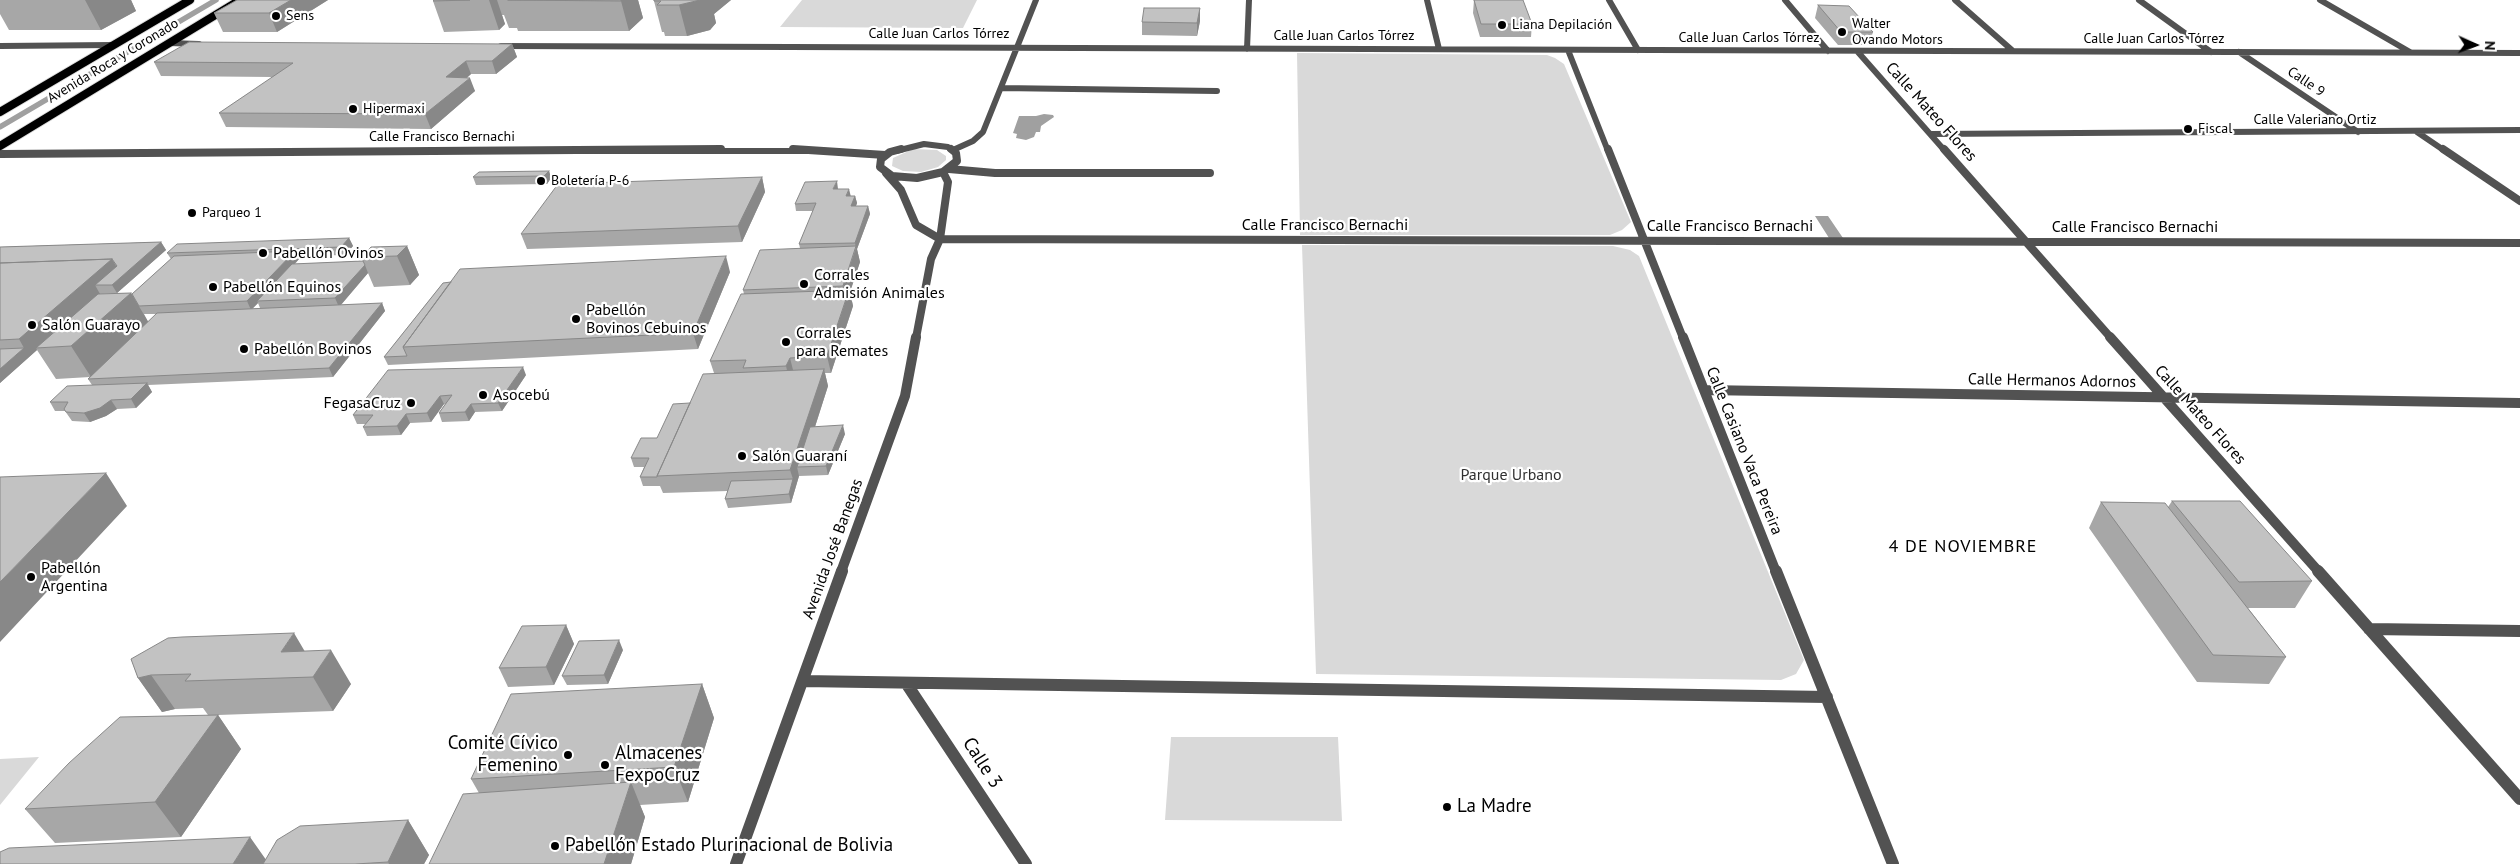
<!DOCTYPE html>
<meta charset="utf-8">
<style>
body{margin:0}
#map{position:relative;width:2520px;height:864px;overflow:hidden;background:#fff;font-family:"PT Sans",sans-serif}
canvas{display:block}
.north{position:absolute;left:2450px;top:20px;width:50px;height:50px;-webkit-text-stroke:4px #fff;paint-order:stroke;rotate:92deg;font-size:14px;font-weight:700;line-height:20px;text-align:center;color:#000}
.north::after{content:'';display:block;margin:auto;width:18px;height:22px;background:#000;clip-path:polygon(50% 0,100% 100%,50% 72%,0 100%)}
</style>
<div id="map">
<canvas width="2520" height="864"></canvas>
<div class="north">N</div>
</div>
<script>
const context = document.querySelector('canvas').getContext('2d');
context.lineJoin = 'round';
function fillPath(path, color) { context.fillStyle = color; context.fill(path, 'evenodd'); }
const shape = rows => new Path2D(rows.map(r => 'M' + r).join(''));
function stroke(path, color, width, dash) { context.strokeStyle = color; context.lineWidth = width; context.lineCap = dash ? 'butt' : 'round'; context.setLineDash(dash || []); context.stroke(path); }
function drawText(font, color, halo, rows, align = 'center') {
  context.font = font + ' "PT Sans",sans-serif'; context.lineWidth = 4.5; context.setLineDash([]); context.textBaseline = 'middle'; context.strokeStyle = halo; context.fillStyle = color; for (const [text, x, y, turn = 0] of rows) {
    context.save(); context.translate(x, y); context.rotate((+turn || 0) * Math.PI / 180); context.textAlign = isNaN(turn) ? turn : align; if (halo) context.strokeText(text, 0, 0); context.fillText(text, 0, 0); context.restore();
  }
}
fillPath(shape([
 [802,0,977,0,963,28,780,27],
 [1297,53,1547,55,1555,58,1564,64,1631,222,1622,230,1610,235,1300,235],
 [913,149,937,150,946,156,946,160,938,167,921,172,903,171,892,166,893,158],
 [1302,245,1613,246,1630,250,1639,256,1804,660,1796,674,1781,680,1316,674],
 [1171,737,1338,737,1342,821,1165,820],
 [39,757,0,805,0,759]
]), '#d9d9d9');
fillPath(shape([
 [1044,114,1053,115,1054,117,1041,126,1040,132,1036,132,1034,137,1026,140,1016,138,1017,134,1013,133,1019,116,1036,116],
 [1815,216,1828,216,1843,238,1829,238]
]), '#a0a0a0');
stroke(shape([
 [0,127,216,0]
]), '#a0a0a0', 5.5);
const primary = shape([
 [0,112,190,0],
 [0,146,240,0]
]);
stroke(primary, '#dbdbdb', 10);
stroke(shape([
 [1427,0,1439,49],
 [1609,0,1638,50],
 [1785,0,1828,51],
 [1955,0,2013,51],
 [2139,0,2211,52],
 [2320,0,2410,52],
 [169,43,199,44],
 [0,46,113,45],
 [501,46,2520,53],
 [1247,49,1249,0],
 [1568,50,1608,151],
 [1857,51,1945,151],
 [2239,52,2358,132],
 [1001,88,1217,91],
 [2417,132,2445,151],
 [1931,134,2520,130],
 [953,150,973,141,983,132,1036,0],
 [525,151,813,151],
 [896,151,924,144,948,147,953,151]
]), '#525252', 6);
stroke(shape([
 [793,149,885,155],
 [901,149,890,152,881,159,880,167,892,176,917,178,943,172,957,161,956,153,951,149],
 [1608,149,1683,338],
 [1944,149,2111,338],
 [2443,149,2520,201],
 [0,154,721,149],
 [949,169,995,173,1210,173],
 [886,173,901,190,916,225,940,239,2520,243],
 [916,338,931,259,940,239,948,182,943,172]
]), '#525252', 8);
stroke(shape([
 [1683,337,1776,572],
 [2110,337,2319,572],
 [1704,390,2520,403],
 [841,572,905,396,916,337]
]), '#525252', 10);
stroke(shape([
 [1776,571,1893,864],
 [2318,571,2520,799],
 [2369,629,2520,631],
 [803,681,1827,697],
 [906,683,1026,864],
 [736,864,842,571]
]), '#525252', 12);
stroke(primary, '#000', 8);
fillPath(shape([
 [0,0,131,0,136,11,101,30,9,30,0,14],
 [237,0,328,0,277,32,223,32,214,13],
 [434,0,638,0,643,18,629,31,518,31,517,28,509,28,504,15,502,15,505,24,499,30,444,32,433,1],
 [731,0,714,14,716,23,710,30,687,36,665,36,664,32,662,32,654,1],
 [1474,0,1532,24,1531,37,1480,37,1473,13],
 [1818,5,1873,32,1869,45,1838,45,1815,18],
 [1200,8,1200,21,1197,36,1142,35,1142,22],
 [512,44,517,57,496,74,471,74,467,78,475,91,431,129,226,127,219,113,273,77,161,76,154,62],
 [549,171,551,178,547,184,476,185,473,177],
 [762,177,765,192,742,242,527,249,521,234],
 [838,189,850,196,855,196,857,203,856,206,868,206,870,214,857,249,860,262,850,292,853,306,831,373,825,373,828,386,815,427,845,434,828,475,799,476,791,503,728,508,725,499,728,491,663,493,660,486,643,486,640,477,644,467,634,467,631,458,657,438,690,403,714,373,710,361,744,294,743,290,800,248,799,244,813,211,796,211,795,204],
 [349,238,353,246,345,255,298,256,299,259,295,264,363,261,361,257,407,246,419,275,410,285,374,287,368,273,341,305,382,303,385,311,333,377,148,385,152,392,136,408,117,409,106,416,90,422,72,421,65,411,55,411,50,402,92,385,88,379,90,377,56,379,37,350,0,383,0,247,161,242,166,250,117,293,99,294,131,293,132,294,171,259,167,253],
 [258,303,260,308,252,309],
 [144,314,156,314,148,322],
 [730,272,698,349,388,365,384,357,443,283],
 [526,375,502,411,475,412,469,421,442,422,439,413,445,404,444,404,431,422,410,423,401,435,367,436,363,427,366,424,357,424,353,415],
 [2172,501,2312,581,2295,608,2248,608,2286,657,2269,684,2197,682,2089,528,2101,502,2168,507],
 [566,625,574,644,554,685,508,687,499,668],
 [623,650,608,684,567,685,562,676],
 [304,651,351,684,333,711,218,715,241,749,181,837,55,843,25,809,208,715,203,708,175,709,162,712,138,678,131,659],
 [702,684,714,718,688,802,640,805,645,817,631,864,429,864,479,793,471,779],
 [408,820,429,855,424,864,0,864,266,859]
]), '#a7a7a7');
fillPath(shape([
 [85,0,131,0,136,11,101,30],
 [291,0,328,0,277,32,269,13],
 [489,0,497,0,505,24,499,30],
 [621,0,638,0,643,18,629,31,621,1],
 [700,0,731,0,714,14,716,23,710,30,687,36,679,5],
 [1200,8,1200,21,1197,36,1197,23],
 [512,44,517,57,496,74,492,61],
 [466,61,471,74,451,91,446,77],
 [470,78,475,91,431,129,425,114],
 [549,171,551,178,547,184,544,176],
 [762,177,765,192,742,242,738,226],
 [837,181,838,189,835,197,833,189],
 [849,189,851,197,846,196],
 [855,196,857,203,853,214,851,206],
 [868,206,870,214,857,249,860,262,850,292,853,306,831,373,827,356,846,300,843,286,856,248,855,243],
 [349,238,353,246,345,255,341,247],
 [161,242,166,250,117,293,112,285],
 [407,246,419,275,410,285,397,256],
 [295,251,299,259,259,301,257,301,258,303,251,310,247,301],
 [726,256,730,272,698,349,693,333],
 [112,259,121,275,95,285,100,294,39,348,36,348,37,350,0,383,0,369,24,348,19,339],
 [365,265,368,273,339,307,335,298],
 [131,293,149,323,91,377,71,346],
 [382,303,385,311,333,377,329,368],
 [790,358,794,374,790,383,786,366],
 [523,367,526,375,502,411,498,403],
 [824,369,828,386,802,467,797,467,799,476,791,503,789,494,793,479,790,470],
 [147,383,152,392,136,408,131,399],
 [440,396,444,404,431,422,427,413],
 [111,400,117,409,106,416,90,422,84,413],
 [471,404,475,412,469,421,465,412],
 [406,414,410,423,401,435,397,426],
 [843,425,845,434,828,475,826,466],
 [106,473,127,506,0,642,0,582],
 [566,625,574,644,554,685,546,667],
 [294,633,314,667,281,652],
 [619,640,623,650,608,684,604,675],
 [331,650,351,684,333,711,313,677],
 [151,675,175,709,162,712,138,678],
 [702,684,714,718,688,802,674,767],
 [218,715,241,749,181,837,155,802],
 [631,782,645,817,631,864,604,864],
 [408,820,429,855,424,864,389,864,388,862],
 [250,837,269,864,233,864]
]), '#888');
const building = shape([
 [237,0,291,0,269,13,214,13,237,0],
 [434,0,470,0,433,1,434,0],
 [508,0,621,0,621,1,508,0],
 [654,0,700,0,679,5,657,5,661,1,654,1,654,0],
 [1474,0,1523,0,1532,24,1481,24,1474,0],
 [1818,5,1849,6,1873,32,1841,32,1818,5],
 [1144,8,1200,8,1197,23,1142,22,1144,8],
 [189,42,512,44,492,61,466,61,446,77,470,78,425,114,219,113,293,63,154,62,189,42],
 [549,171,544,176,473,177,479,172,549,171],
 [762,177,738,226,521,234,558,184,762,177],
 [837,181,833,189,849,189,846,196,855,196,851,206,868,206,855,243,799,244,816,203,795,204,805,182,837,181],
 [349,238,341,247,167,253,177,244,349,238],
 [161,242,112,285,95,285,117,266,112,259,0,263,0,247,161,242],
 [407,246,397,256,361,257,371,247,407,246],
 [856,246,843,286,743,290,760,250,856,246],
 [295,251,247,301,139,306,132,294,174,256,295,251],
 [726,256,693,333,403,347,460,269,726,256],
 [112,259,19,339,0,340,0,263,112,259],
 [363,261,365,265,335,298,257,301,292,264,363,261],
 [451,282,403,347,407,356,384,357,443,283,451,282],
 [849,290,827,356,790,358,786,366,743,368,746,360,710,361,741,294,849,290],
 [131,293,71,346,36,348,98,294,131,293],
 [382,303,329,368,88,379,157,313,382,303],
 [24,348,0,369,0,349,24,348],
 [523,367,498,403,471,404,465,412,439,413,452,395,440,396,427,413,406,414,397,426,363,427,373,415,353,415,388,370,523,367],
 [824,369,790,470,657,476,703,374,824,369],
 [147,383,131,399,111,400,100,408,84,413,66,412,64,409,68,402,50,402,67,386,147,383],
 [690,403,657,476,657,477,640,477,649,458,631,458,641,438,657,438,673,404,690,403],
 [843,425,826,466,797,467,810,427,843,425],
 [106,473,0,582,0,477,106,473],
 [793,479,789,494,725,499,731,481,793,479],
 [2172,501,2240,501,2312,581,2239,582,2172,501],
 [2101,502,2165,503,2286,657,2213,655,2101,502],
 [566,625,546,667,499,668,522,626,566,625],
 [294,633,281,652,331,650,313,677,185,681,191,674,151,675,138,678,131,659,168,638,182,637,294,633],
 [619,640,604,675,562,676,579,641,619,640],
 [702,684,674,767,471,779,511,694,702,684],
 [218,715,155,802,25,809,69,763,120,717,218,715],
 [631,782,604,864,429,864,463,794,631,782],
 [408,820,388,862,355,864,263,864,277,840,300,826,408,820],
 [250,837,233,864,0,864,0,852,9,848,250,837]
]);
fillPath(building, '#c2c2c2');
stroke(building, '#888', 1);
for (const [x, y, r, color] of [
 [276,16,5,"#000"],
 [1502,25,5,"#000"],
 [1842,32,5,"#000"],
 [353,109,5,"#000"],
 [2188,129,5,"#000"],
 [541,181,5,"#000"],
 [192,213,5,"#000"],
 [263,253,5,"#000"],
 [804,284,5,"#000"],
 [213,287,5,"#000"],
 [576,319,5,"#000"],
 [32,325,5,"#000"],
 [786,342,5,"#000"],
 [244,349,5,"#000"],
 [483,395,5,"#000"],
 [411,403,5,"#000"],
 [742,456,5,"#000"],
 [31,577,5,"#000"],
 [568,755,5,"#000"],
 [605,765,5,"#000"],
 [1447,807,5,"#000"],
 [555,846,5,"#000"]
]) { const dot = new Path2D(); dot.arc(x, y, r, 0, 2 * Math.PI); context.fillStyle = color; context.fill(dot); stroke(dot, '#fff', 2); }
drawText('14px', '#000', '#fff', [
 ["Sens",286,16],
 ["Walter",1852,24],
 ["Ovando Motors",1852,40],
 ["Liana Depilación",1512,25],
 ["Hipermaxi",363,109],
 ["Fiscal",2198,129],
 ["Boletería P-6",551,181],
 ["Parqueo 1",202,213]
], 'left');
drawText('14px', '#000', '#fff', [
 ["Calle Juan Carlos Tórrez",939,34],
 ["Calle Juan Carlos Tórrez",1344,36],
 ["Calle Juan Carlos Tórrez",1749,38],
 ["Calle Juan Carlos Tórrez",2154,39],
 ["Avenida Roca y Coronado",113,61,-31],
 ["Calle 9",2306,82,34],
 ["Calle Valeriano Ortiz",2315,120],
 ["Calle Francisco Bernachi",442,137]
]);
drawText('16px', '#000', '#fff', [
 ["Calle Mateo Flores",1931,112,48],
 ["Calle Francisco Bernachi",1325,225],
 ["Calle Francisco Bernachi",1730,226],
 ["Calle Francisco Bernachi",2135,227],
 ["Calle Hermanos Adornos",2052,381,1],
 ["Calle Mateo Flores",2200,415,48],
 ["Calle Casiano Vaca Pereira",1744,451,68],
 ["Avenida José Banegas",833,549,-70]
]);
drawText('16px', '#000', '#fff', [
 ["Pabellón Ovinos",273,253],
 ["Corrales",814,275],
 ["Admisión Animales",814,293],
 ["Pabellón Equinos",223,287],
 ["Pabellón",586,310],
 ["Bovinos Cebuinos",586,328],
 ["Salón Guarayo",42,325],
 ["Corrales",796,333],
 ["para Remates",796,351],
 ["Pabellón Bovinos",254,349],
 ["Asocebú",493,395],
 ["FegasaCruz",401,403,"right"],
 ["Salón Guaraní",752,456],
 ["Pabellón",41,568],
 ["Argentina",41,586]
], 'left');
drawText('16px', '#303030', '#fff', [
 ["Parque Urbano",1511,475]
]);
context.letterSpacing = '1px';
drawText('18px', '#000', '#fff', [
 ["4 DE NOVIEMBRE",1963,547]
]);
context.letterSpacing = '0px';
drawText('19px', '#000', '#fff', [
 ["Comité Cívico",558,744,"right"],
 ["Femenino",558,766,"right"],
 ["Almacenes",615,754],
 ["FexpoCruz",615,776],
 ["La Madre",1457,807],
 ["Pabellón Estado Plurinacional de Bolivia",565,846]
], 'left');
drawText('19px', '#000', '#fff', [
 ["Calle 3",982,763,57]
]);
</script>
